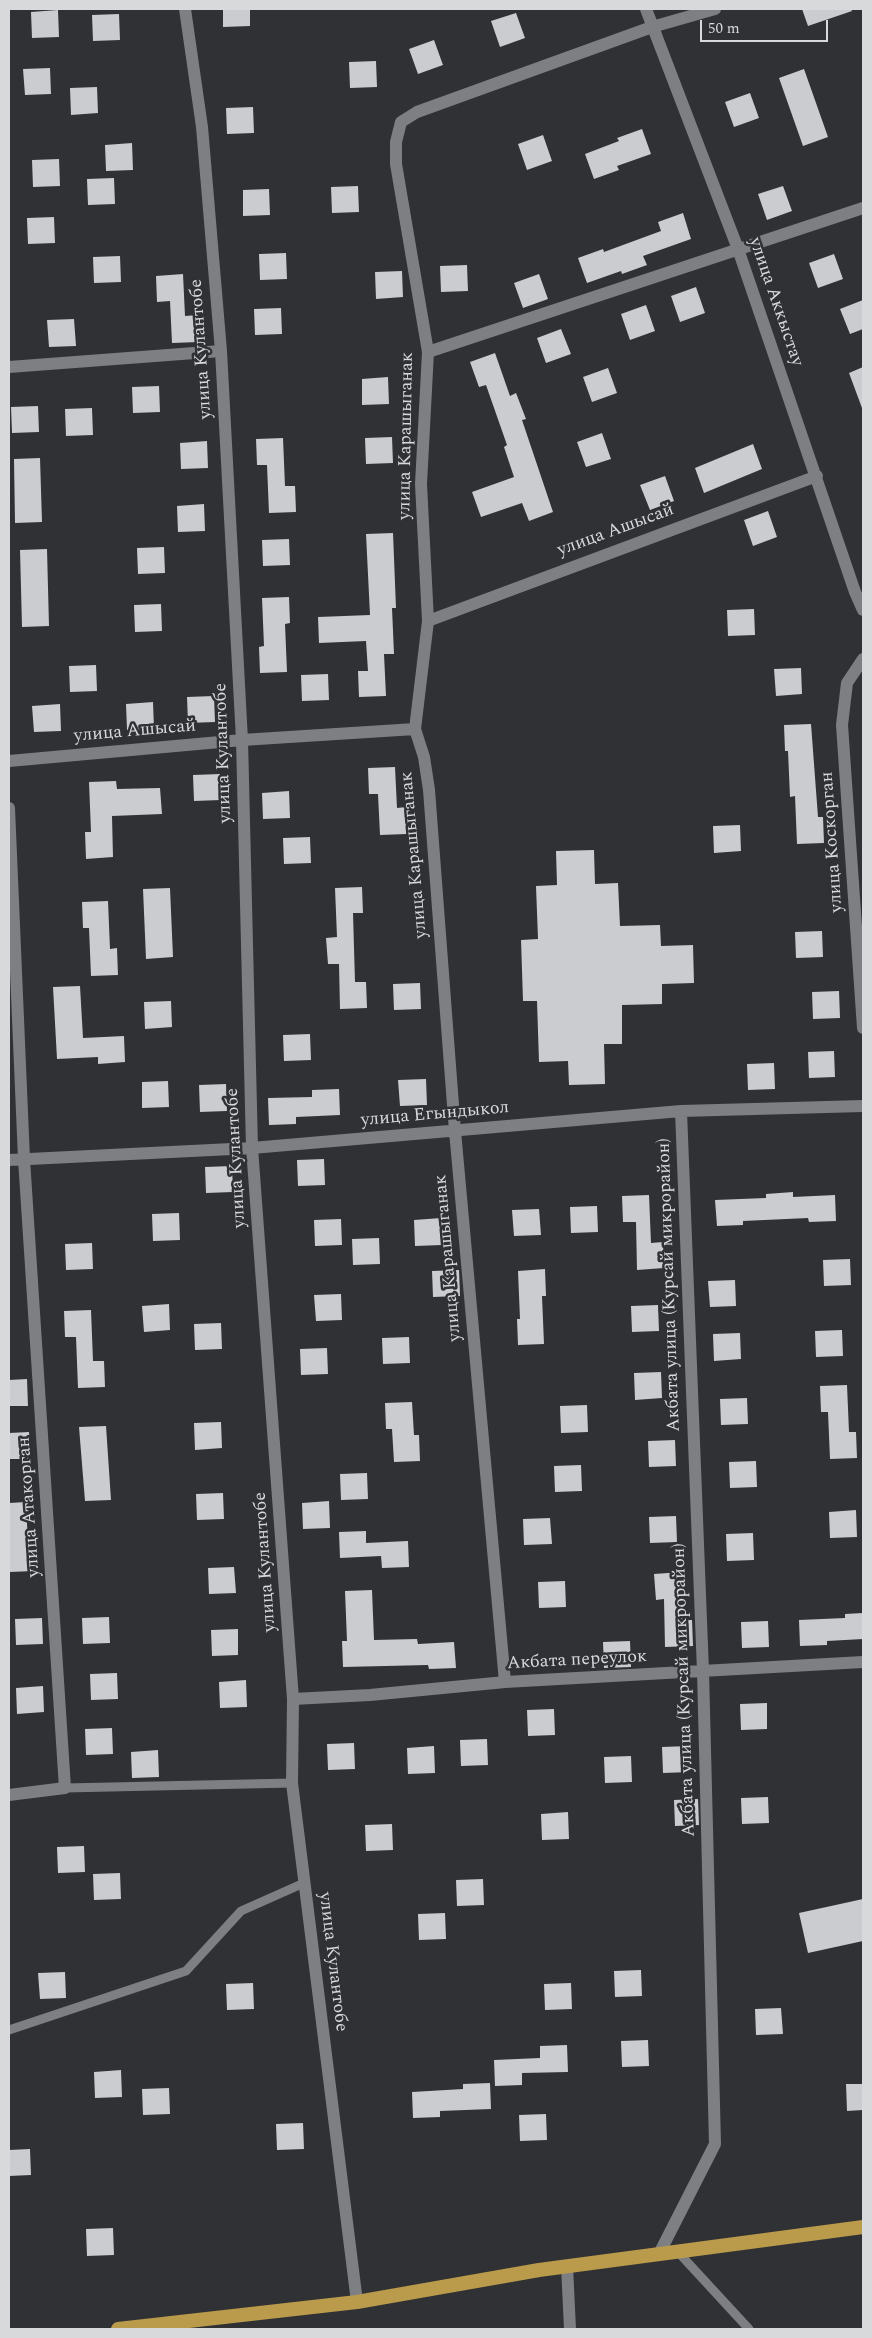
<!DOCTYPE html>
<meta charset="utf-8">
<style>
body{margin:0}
#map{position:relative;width:872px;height:2338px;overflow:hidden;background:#2f3134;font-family:Spectral,serif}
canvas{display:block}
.frame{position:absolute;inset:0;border:10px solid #d8d9db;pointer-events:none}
.scale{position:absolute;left:700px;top:20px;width:128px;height:22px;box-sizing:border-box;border:2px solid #d8d9db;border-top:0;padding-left:6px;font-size:15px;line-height:18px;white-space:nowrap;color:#d8d9db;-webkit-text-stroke:4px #2f3134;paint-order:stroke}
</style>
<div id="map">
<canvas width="872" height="2338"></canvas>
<div class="frame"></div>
<div class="scale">50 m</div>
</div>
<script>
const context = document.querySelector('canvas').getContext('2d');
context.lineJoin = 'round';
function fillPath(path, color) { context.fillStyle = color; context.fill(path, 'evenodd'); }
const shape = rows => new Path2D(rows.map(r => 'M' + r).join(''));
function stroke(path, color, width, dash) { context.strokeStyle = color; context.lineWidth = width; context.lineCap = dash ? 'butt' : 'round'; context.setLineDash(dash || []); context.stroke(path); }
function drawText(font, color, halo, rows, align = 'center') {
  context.font = font + ' Spectral,serif'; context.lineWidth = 5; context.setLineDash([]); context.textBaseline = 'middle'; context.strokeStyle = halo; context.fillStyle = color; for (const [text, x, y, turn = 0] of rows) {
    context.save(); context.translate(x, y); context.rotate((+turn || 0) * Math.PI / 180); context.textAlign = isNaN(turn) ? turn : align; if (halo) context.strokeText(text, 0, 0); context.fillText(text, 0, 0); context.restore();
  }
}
fillPath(shape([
 [223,9,250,9,250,26,223,27],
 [802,9,851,9,852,11,808,26],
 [58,10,59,37,32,38,31,12],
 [516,13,525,38,500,47,491,21],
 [119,14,120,40,93,41,92,15],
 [434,40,443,65,418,74,409,49],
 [376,61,377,87,350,88,349,62],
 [50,68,51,94,25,95,23,69],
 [804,69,828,137,803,146,779,78],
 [97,87,98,113,71,115,70,88],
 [750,93,759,118,734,127,725,102],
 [253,107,254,133,227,134,226,108],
 [642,129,651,154,617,166,619,170,594,179,585,154,619,141,617,138],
 [543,135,552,161,527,170,518,144],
 [132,143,133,170,106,171,105,145],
 [59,159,60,186,33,187,32,160],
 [114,178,115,204,88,205,87,179],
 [358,186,359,212,332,213,331,187],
 [783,186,792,211,767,220,758,194],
 [269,189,270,215,243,216,243,190],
 [683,213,691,239,643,256,647,265,622,274,621,271,587,283,578,258,603,249,604,252,661,231,658,222],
 [54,217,55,243,28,244,27,218],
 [286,253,287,279,260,280,259,254],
 [834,254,843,279,818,288,809,263],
 [120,256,121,282,94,283,93,257],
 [467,265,468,291,441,292,440,266],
 [402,271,403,297,376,299,375,272],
 [183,274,185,316,198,315,199,342,172,343,170,301,157,302,156,276],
 [539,274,548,299,523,308,514,283],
 [696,287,705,313,680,322,671,296],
 [863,300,863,329,850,334,840,309],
 [646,305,655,331,630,340,621,314],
 [281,308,282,334,255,335,254,309],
 [74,319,76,346,49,347,47,320],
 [561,329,571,354,546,363,537,338],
 [495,353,510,396,516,393,526,419,522,420,553,512,529,521,522,503,481,517,472,492,514,477,504,447,507,445,486,385,479,387,470,362],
 [863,367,863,408,862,408,849,373],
 [608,368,617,393,592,402,583,377],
 [388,377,389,404,362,405,362,379],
 [159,386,160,412,133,413,132,387],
 [38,406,39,432,12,433,11,407],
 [92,408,93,435,66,436,65,409],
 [602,433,611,459,586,467,577,442],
 [392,437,393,463,366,464,365,438],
 [283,438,285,486,295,486,296,512,269,513,267,465,257,465,256,439],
 [207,441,208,468,181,469,180,443],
 [753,444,762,469,704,493,695,468],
 [40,458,42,522,15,523,14,459],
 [665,476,674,501,650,510,640,485],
 [204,504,205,531,178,532,177,506],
 [768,511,777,537,753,546,744,520],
 [393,533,396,608,392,608,394,654,384,654,386,696,359,697,358,671,368,671,366,641,319,643,318,617,370,615,366,534],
 [289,539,290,565,263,566,262,540],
 [164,547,165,573,138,574,137,548],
 [47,549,49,626,22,627,20,550],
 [289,597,290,623,285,624,287,672,260,673,259,647,264,646,262,598],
 [161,604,162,631,135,632,134,605],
 [754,609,755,635,728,636,727,610],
 [96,665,97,691,70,692,69,666],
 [801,668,802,694,776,696,774,669],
 [328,674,329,700,302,701,301,675],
 [214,696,215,722,188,723,187,697],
 [153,702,154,729,127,730,126,704],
 [60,704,61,731,34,732,32,706],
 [811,724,818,817,823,817,824,843,797,844,795,796,790,797,788,751,785,751,784,725],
 [395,767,397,808,406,807,407,834,380,835,378,794,369,794,368,768],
 [220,774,221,800,194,801,193,775],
 [116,781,117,789,160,788,162,814,112,816,113,857,86,859,85,832,91,832,89,782],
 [289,791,290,818,263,819,262,793],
 [740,825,741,851,714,853,713,826],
 [310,837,311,863,284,864,283,838],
 [594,850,595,884,618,883,620,926,660,925,661,946,693,945,694,983,662,984,662,1004,622,1005,622,1044,604,1044,605,1084,569,1085,568,1061,539,1062,537,1001,523,1001,521,940,538,939,536,886,557,885,556,851],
 [362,887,363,913,353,913,355,982,366,982,367,1008,340,1009,339,964,328,964,326,938,337,937,335,888],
 [170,888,173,957,146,959,143,889],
 [108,901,110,949,117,948,118,975,91,976,89,928,83,928,82,902],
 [822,931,823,957,796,958,795,932],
 [420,983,421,1009,394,1010,393,984],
 [80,986,83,1038,124,1036,125,1062,98,1064,98,1057,57,1059,53,987],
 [839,991,840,1018,813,1019,812,992],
 [171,1001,172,1027,145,1029,144,1002],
 [310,1034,311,1060,284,1061,283,1035],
 [834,1051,835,1077,809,1078,808,1052],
 [774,1063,775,1089,748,1090,747,1064],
 [426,1079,427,1105,400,1106,398,1080],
 [168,1081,169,1107,142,1108,142,1082],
 [226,1084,227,1111,200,1112,199,1085],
 [339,1089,340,1115,296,1117,296,1124,269,1125,268,1098,312,1097,312,1090],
 [324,1159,325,1185,298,1186,297,1160],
 [232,1166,233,1192,206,1193,205,1167],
 [793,1192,793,1197,835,1195,836,1221,809,1222,808,1218,743,1221,743,1225,717,1226,715,1200,766,1198,766,1194],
 [649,1195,651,1243,663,1242,664,1268,637,1270,636,1222,623,1222,622,1196],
 [597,1206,598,1232,571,1233,570,1207],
 [539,1209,541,1235,514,1236,512,1210],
 [179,1213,180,1240,153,1241,152,1214],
 [441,1218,442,1245,415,1246,414,1220],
 [341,1219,342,1245,315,1246,314,1220],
 [379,1238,380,1264,353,1265,352,1239],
 [92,1243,93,1269,66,1270,65,1244],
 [850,1259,851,1285,824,1286,823,1260],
 [545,1269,546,1296,542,1296,544,1344,518,1345,517,1319,520,1319,518,1271],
 [459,1270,460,1296,433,1297,432,1271],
 [735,1280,736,1306,710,1307,708,1281],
 [341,1294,342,1320,316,1321,314,1295],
 [169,1304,170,1330,144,1332,142,1306],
 [658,1305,659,1331,632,1332,631,1306],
 [91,1310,93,1361,104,1361,105,1387,78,1388,76,1337,65,1337,64,1311],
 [221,1323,222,1349,195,1350,194,1324],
 [842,1330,843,1356,816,1357,815,1331],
 [740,1333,741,1359,714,1361,713,1334],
 [409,1337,410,1363,383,1364,382,1338],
 [327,1348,328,1374,301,1375,300,1349],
 [661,1372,662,1398,635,1400,634,1373],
 [27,1379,28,1406,9,1406,9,1380],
 [847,1385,849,1432,856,1432,857,1458,830,1459,828,1412,821,1412,820,1386],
 [747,1398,748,1424,721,1425,720,1399],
 [412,1402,414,1435,419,1435,420,1461,394,1462,392,1429,386,1429,385,1403],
 [587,1405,588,1432,561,1433,560,1406],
 [221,1422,222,1448,195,1450,194,1423],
 [106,1426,111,1500,85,1501,79,1427],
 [29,1432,30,1459,9,1459,9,1433],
 [675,1440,676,1466,649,1467,648,1441],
 [756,1461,757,1487,730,1488,729,1462],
 [581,1465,582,1491,555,1492,554,1466],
 [367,1473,368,1499,341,1500,340,1474],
 [223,1493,224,1519,197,1520,196,1494],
 [329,1501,330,1528,303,1529,302,1503],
 [26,1502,28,1545,34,1545,35,1571,9,1572,9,1503],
 [856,1510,857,1537,830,1538,829,1512],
 [676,1516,677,1542,650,1543,649,1517],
 [550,1518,552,1544,524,1545,523,1519],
 [366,1531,366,1543,408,1541,409,1567,382,1568,381,1556,340,1558,339,1532],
 [753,1533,754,1560,727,1561,726,1534],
 [234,1567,236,1593,209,1594,208,1568],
 [682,1572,683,1620,692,1620,693,1646,665,1647,664,1599,656,1600,654,1574],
 [565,1581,566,1607,539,1608,538,1582],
 [372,1590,374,1640,417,1639,418,1644,454,1642,456,1668,429,1669,428,1665,343,1667,342,1641,347,1641,345,1591],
 [863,1613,863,1639,827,1641,827,1645,800,1646,799,1620,845,1618,845,1614],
 [109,1617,110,1643,83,1644,82,1618],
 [42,1618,43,1644,16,1645,15,1619],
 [768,1621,769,1647,742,1648,741,1622],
 [238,1629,238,1655,212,1656,211,1630],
 [630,1641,631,1667,604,1668,603,1642],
 [117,1673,118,1699,91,1700,90,1674],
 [246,1680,247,1707,220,1708,219,1682],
 [43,1686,44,1712,17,1714,16,1688],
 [767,1703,767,1729,741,1730,740,1704],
 [554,1709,555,1735,528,1736,527,1710],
 [112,1728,113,1754,86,1755,85,1729],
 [487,1739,488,1765,461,1766,460,1740],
 [354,1743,355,1769,328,1770,327,1744],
 [434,1746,435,1773,408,1774,407,1748],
 [689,1746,690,1772,663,1773,662,1747],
 [158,1750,159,1777,132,1778,131,1752],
 [631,1756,632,1782,605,1783,604,1757],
 [768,1797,769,1823,742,1824,741,1798],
 [698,1799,699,1825,675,1826,674,1800],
 [568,1812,569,1839,542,1840,541,1814],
 [392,1824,393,1850,366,1851,365,1825],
 [84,1846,85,1872,58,1873,57,1847],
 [120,1873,121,1899,94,1900,93,1874],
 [483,1879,484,1905,457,1906,456,1880],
 [863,1899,863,1941,808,1953,799,1913],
 [445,1913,446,1939,419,1940,418,1914],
 [641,1970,642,1996,615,1997,614,1971],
 [65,1972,66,1998,40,1999,38,1973],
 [253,1983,254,2009,227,2010,226,1984],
 [571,1983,572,2009,545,2010,544,1984],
 [781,2008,783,2034,756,2035,755,2009],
 [648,2040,649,2066,622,2067,621,2041],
 [567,2045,568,2072,522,2073,522,2085,495,2086,494,2060,540,2058,540,2046],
 [121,2070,122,2097,95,2098,94,2072],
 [490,2083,491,2109,440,2111,440,2117,413,2118,412,2092,463,2089,463,2084],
 [846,2084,863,2084,863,2110,847,2111],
 [169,2088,170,2114,143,2115,142,2089],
 [546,2114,547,2140,520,2141,519,2115],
 [303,2123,304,2149,277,2150,276,2124],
 [30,2149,31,2175,9,2176,9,2150],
 [113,2228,114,2255,87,2256,86,2229]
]), '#caccd0');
stroke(shape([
 [65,1788,292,1783],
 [9,2030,186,1971,241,1911,304,1883],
 [678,2252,749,2329]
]), '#7d7f83', 9);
stroke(shape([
 [185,9,202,127,221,351,242,740,252,1148,293,1699,292,1783,357,2302],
 [646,9,738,249,855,592,863,610],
 [428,352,863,208],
 [9,367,221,351],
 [428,621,817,476],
 [863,659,847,683,842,725,863,1028],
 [9,761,242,740,415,729],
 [9,808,24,1159,65,1788,9,1795],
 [9,1160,252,1148,681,1111,863,1106],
 [505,1682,455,1131,429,790,424,757,415,729,428,621,421,484,428,352,396,164,396,142,401,122,417,112,652,27,715,9],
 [293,1699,370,1695,505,1682,863,1662],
 [659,2254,715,2144,703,1671,681,1111],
 [567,2266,570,2329]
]), '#7d7f83', 12);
stroke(shape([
 [118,2329,357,2302,539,2270,863,2227]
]), '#ba9a4b', 14);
drawText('18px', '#d8d9db', '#2f3134', [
 ["улица Аккыстау",775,302,71],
 ["улица Кулантобе",202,349,-94],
 ["улица Карашыганак",407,436,-89],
 ["улица Ашысай",616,531,-20],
 ["улица Ашысай",135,732,-5],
 ["улица Кулантобе",224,753,-92],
 ["улица Коскорган",833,842,-94],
 ["улица Карашыганак",415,855,-95],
 ["улица Егындыкол",435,1115,-5],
 ["улица Кулантобе",237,1158,-93],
 ["улица Карашыганак",449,1258,-95],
 ["Акбата улица (Курсай микрорайон)",670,1285,-92],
 ["улица Атакорган",30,1507,-94],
 ["улица Кулантобе",266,1562,-94],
 ["Акбата переулок",577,1661,-3],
 ["Акбата улица (Курсай микрорайон)",685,1690,-92],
 ["улица Кулантобе",332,1962,83]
]);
</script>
